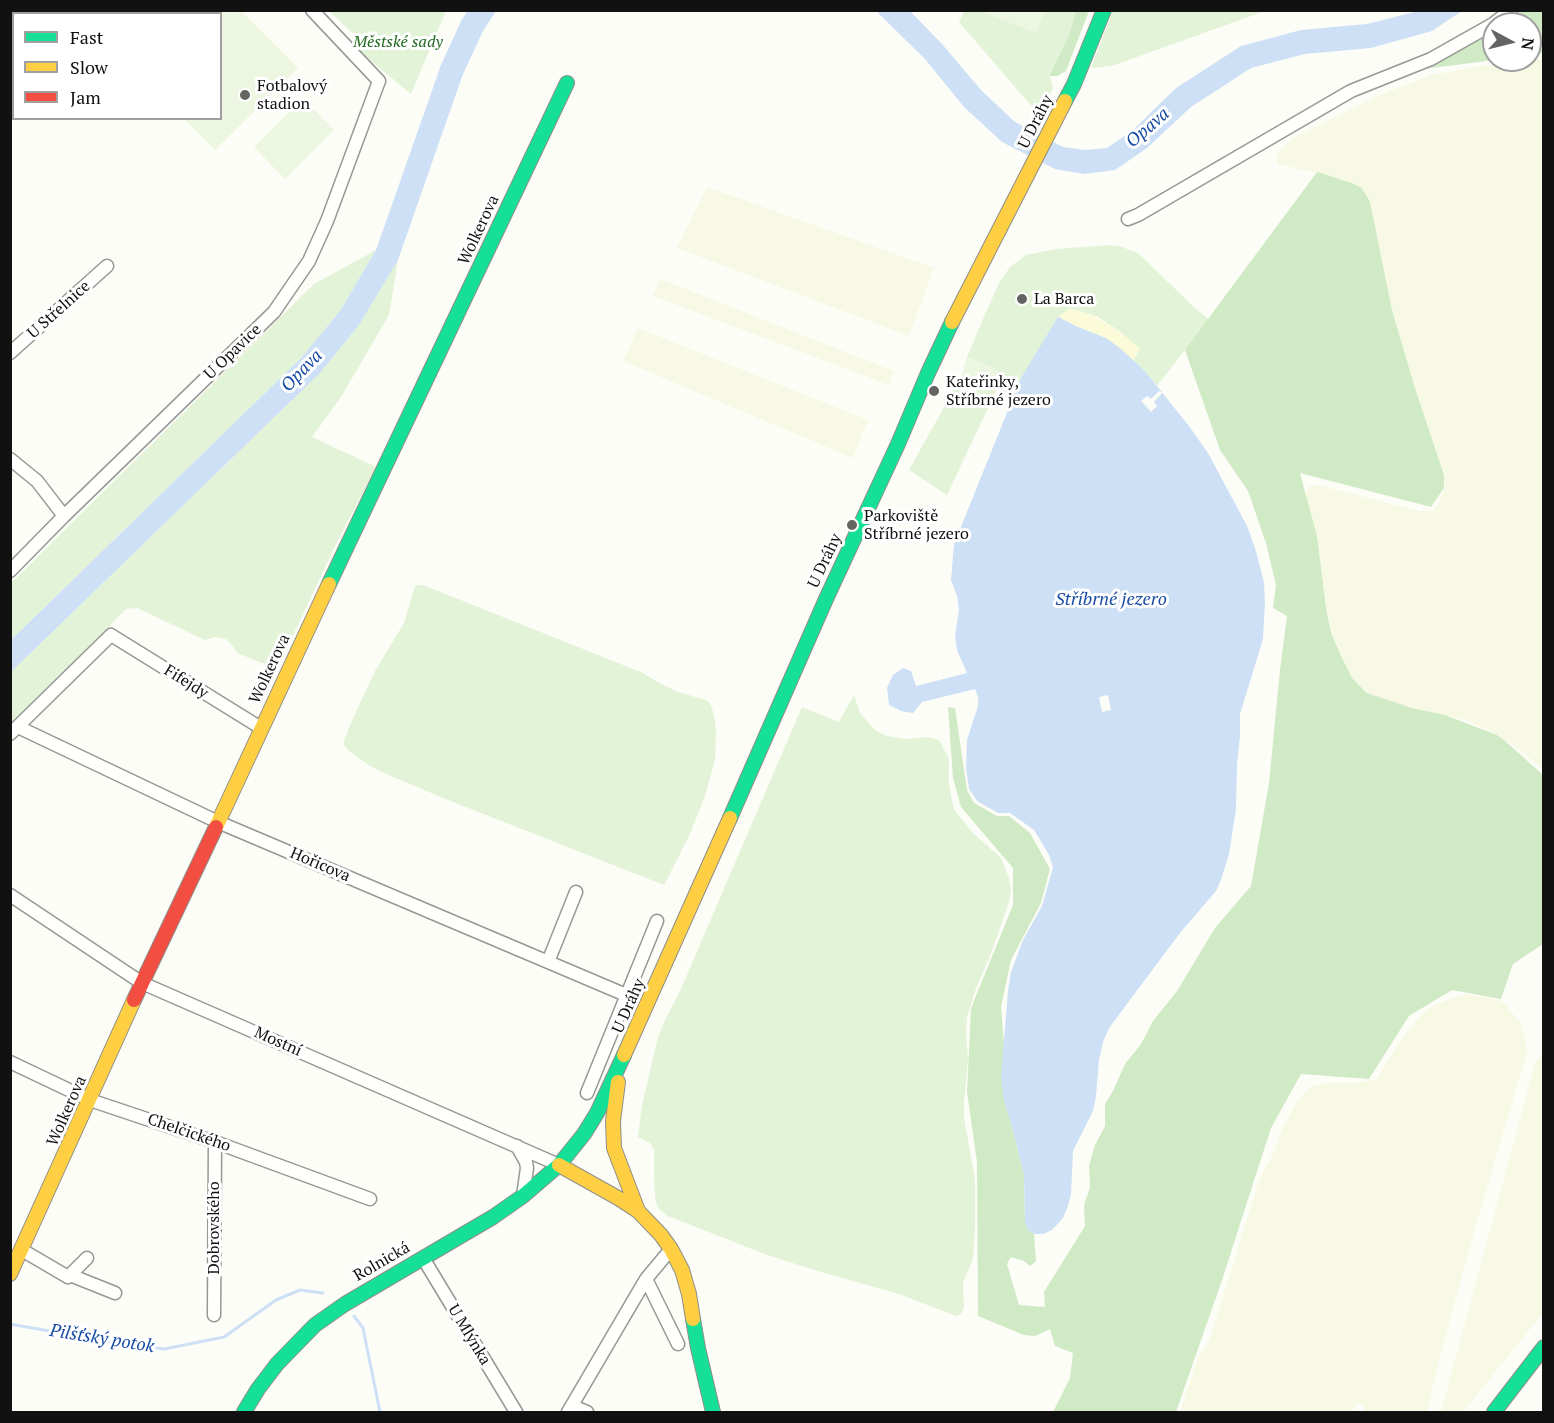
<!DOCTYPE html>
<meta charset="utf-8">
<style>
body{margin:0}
#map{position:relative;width:1554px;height:1423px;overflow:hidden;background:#fdfdf7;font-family:"PT Serif",serif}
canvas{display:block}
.frame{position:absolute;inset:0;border:12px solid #111;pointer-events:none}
.legend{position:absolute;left:12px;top:12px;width:210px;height:108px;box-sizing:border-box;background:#fff;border:2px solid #a0a0a0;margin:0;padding:8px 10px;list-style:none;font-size:18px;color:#111}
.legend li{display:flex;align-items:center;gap:12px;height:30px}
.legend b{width:30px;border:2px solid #a0a0a0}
.north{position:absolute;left:1482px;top:12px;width:60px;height:60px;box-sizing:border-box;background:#fff;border:2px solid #a0a0a0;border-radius:50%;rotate:97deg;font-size:16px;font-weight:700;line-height:24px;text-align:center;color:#111}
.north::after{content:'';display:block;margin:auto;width:21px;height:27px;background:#646462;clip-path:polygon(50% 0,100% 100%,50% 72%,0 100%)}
</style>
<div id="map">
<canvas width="1554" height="1423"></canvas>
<div class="frame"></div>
<ul class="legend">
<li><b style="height:8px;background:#16e098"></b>Fast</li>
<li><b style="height:8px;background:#ffcf43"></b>Slow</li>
<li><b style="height:8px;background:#f24e42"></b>Jam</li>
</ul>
<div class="north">N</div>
</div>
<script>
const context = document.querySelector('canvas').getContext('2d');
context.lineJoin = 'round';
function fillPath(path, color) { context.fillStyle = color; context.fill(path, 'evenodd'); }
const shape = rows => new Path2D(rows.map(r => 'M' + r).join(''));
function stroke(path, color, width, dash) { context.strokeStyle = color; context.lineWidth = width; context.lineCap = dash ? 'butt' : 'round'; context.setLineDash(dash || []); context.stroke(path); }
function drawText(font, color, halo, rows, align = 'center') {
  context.font = font + ' "PT Serif",serif'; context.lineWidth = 6; context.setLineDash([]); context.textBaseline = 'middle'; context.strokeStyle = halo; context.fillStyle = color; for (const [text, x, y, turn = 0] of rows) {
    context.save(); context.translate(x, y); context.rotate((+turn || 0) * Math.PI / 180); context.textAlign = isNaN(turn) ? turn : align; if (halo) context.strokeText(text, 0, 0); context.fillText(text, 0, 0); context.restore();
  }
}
fillPath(shape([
 [1543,59,1543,770,1520,750,1491,731,1465,720,1412,708,1368,693,1352,678,1341,656,1332,632,1326,608,1317,536,1306,499,1308,487,1317,485,1404,507,1419,511,1433,511,1440,500,1445,489,1444,475,1415,388,1392,310,1370,202,1362,188,1345,180,1279,164,1276,159,1277,154,1291,139,1375,97,1431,75,1488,65,1515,64],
 [707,187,934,268,909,336,677,248],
 [660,279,894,371,889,385,653,296],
 [638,328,868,420,853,458,623,361],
 [1466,995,1488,997,1503,1002,1520,1022,1525,1037,1527,1052,1475,1228,1438,1364,1427,1412,1363,1412,1365,1407,1361,1404,1357,1404,1353,1409,1353,1412,1180,1412,1198,1358,1209,1342,1259,1180,1275,1150,1282,1129,1297,1102,1311,1086,1329,1083,1353,1083,1376,1080,1401,1040,1425,1011,1433,1006,1455,997],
 [1543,1055,1543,1313,1463,1412,1441,1412,1536,1060]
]), '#f7f9e4');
fillPath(shape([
 [329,11,446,11,411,94,352,45,357,37],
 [964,11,1076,11,1069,35,1049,75,1053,88,1041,114,1034,109,959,22],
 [1113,11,1265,11,1112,66,1091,68],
 [1110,245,1119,246,1138,253,1197,310,1209,319,1157,386,1144,370,1133,360,1140,349,1119,331,1098,317,1070,308,1021,378,1013,397,997,389,947,495,909,470,962,375,992,386,998,370,967,357,983,319,1000,281,1010,267,1026,255,1056,249],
 [376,250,340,311,302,357,11,640,11,583,314,284],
 [398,260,389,315,341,397,312,437,376,467,339,538,277,669,237,653,231,644,226,639,215,637,205,640,137,608,126,609,11,728,11,672,320,373,359,325],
 [418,585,423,585,643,673,659,683,676,691,708,701,712,708,714,716,716,732,715,759,705,796,690,834,664,885,448,800,384,773,370,766,348,750,343,744,350,725,375,671,404,623,415,586],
 [854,695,860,713,876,731,887,736,905,739,927,737,939,740,949,759,949,783,952,801,955,811,973,833,1001,858,1009,878,1011,889,1009,902,993,948,974,994,967,1018,966,1031,968,1061,964,1102,964,1118,975,1179,975,1229,973,1259,963,1283,964,1308,960,1315,956,1316,899,1294,821,1272,767,1255,668,1216,659,1209,656,1203,654,1182,654,1150,650,1143,638,1137,642,1105,658,1037,665,1020,680,991,802,707,839,722]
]), '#e2f3d7');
fillPath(shape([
 [1076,11,1089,11,1066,71,1057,76,1049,76,1069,35],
 [1514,11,1543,11,1543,53,1530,55,1530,24,1494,24,1494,60,1424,69],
 [1317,172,1352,183,1362,188,1370,202,1392,310,1415,388,1444,475,1444,488,1431,507,1300,473,1317,536,1326,608,1331,632,1341,656,1352,678,1367,693,1412,708,1445,715,1497,735,1504,740,1543,775,1543,944,1513,964,1501,999,1452,990,1409,1016,1369,1079,1301,1074,1271,1128,1222,1280,1176,1412,1053,1412,1070,1378,1073,1353,1055,1346,1050,1329,1035,1336,1024,1335,978,1316,977,1162,967,1092,971,1008,1013,905,1013,868,961,807,953,778,948,707,955,708,967,790,974,803,997,816,1009,816,1030,833,1050,869,1041,903,1011,960,1001,1007,1010,1119,1024,1175,1025,1222,1028,1229,1034,1234,1036,1261,1030,1266,1024,1261,1011,1257,1007,1264,1019,1305,1045,1307,1044,1292,1085,1226,1084,1205,1090,1187,1089,1166,1095,1145,1105,1126,1105,1104,1113,1091,1125,1064,1141,1044,1153,1021,1177,991,1215,928,1251,886,1269,783,1280,670,1287,616,1273,608,1276,585,1266,543,1248,491,1220,450,1185,350]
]), '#d0eac5');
fillPath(shape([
 [1070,308,1093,316,1119,331,1140,349,1133,360,1106,338,1078,327,1058,317]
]), '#fbfbd9');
fillPath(shape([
 [102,11,241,11,298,68,215,150,184,119,220,118,220,14,99,13],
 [982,11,982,10,1045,11,1036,33,982,12],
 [303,98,334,130,285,179,254,147],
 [967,357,998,370,992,386,962,375]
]), '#ecf6e1');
fillPath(shape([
 [468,11,496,11,483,31,463,74,398,260,359,325,320,373,11,672,11,640,302,357,340,311,376,250,441,65,462,19],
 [876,11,910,11,942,44,981,90,1015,122,1063,147,1085,150,1107,148,1133,130,1176,88,1241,46,1301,30,1367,24,1418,11,1462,11,1432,31,1371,48,1305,54,1251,68,1191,107,1147,148,1115,170,1084,174,1055,169,1002,142,964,107,925,59],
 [1058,317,1078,327,1106,338,1121,349,1144,370,1189,426,1208,453,1247,526,1255,548,1264,582,1265,604,1263,639,1240,714,1240,736,1237,765,1236,809,1229,854,1221,880,1216,891,1180,933,1109,1028,1103,1042,1099,1060,1096,1096,1093,1111,1073,1151,1071,1194,1068,1206,1063,1218,1052,1230,1043,1234,1034,1234,1028,1230,1025,1222,1024,1175,1010,1119,1004,1102,1001,1077,1008,991,1011,972,1023,940,1042,906,1053,867,1049,855,1034,830,1010,813,998,813,977,801,969,789,966,768,967,740,978,706,978,697,975,689,922,702,913,713,901,711,889,705,887,688,893,675,903,668,911,671,916,686,967,673,957,650,955,636,959,610,957,596,951,580,954,544,1021,378]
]), '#cde0f6');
fillPath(shape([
 [1159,391,1162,393,1154,402,1157,406,1151,412,1141,401,1147,396,1151,399],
 [1108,695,1111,710,1102,712,1099,697]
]), '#fdfdf7');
stroke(shape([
 [354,1316,363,1328,380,1412],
 [10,1324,117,1343,164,1349,224,1337,276,1300,300,1290,323,1293]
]), '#cde0f6', 3);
const street = shape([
 [1128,219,1138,215,1351,91,1431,59,1493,24,1511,10],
 [10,353,107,266],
 [10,459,37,481,64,516],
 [10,571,64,516,274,312,309,261,327,221,379,81,312,10],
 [18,727,218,822,626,995],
 [10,734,111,635,261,728],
 [10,895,142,983,559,1165],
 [548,962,576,892],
 [10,1062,90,1100,215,1142,370,1199],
 [587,1093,657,921],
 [517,1146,526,1162,527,1168,523,1196],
 [22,1250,68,1277,87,1258],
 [423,1258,516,1412],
 [70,1275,115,1293],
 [646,1279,678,1344],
 [214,1315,215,1142],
 [572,1406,587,1412],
 [568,1412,646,1279,671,1249]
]);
const fast = shape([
 [1065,101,1074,84,1104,10],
 [329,584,567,83],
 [730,818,826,599,898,444,928,373,952,322],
 [693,1319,698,1348,713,1412],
 [244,1412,258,1389,277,1364,315,1325,345,1304,493,1217,523,1196,559,1165,584,1134,597,1113,624,1055],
 [1494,1412,1544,1347]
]);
const slow = shape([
 [952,322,1065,101],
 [216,827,329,584],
 [624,1055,730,818],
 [618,1082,613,1121,614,1148,638,1211],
 [559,1165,618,1198,638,1211,661,1235,671,1249,682,1270,689,1294,693,1319],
 [10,1274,134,1000]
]);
const jam = shape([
 [134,1000,216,827]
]);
stroke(street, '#979795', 15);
stroke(fast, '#8e8e8b', 16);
stroke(slow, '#8e8e8b', 16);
stroke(jam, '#8e8e8b', 16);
stroke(street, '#fffffe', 12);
stroke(fast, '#16e098', 14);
stroke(slow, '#ffcf43', 14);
stroke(jam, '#f24e42', 14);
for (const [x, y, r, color] of [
 [245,95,6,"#646462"],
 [1022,299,6,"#646462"],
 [934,391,6,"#646462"],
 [852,525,6,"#646462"]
]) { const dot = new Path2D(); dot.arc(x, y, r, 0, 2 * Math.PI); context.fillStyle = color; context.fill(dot); stroke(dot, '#fff', 2); }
drawText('italic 16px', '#216a20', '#fff', [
 ["Městské sady",398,42]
]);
drawText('16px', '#111', '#fff', [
 ["Fotbalový",257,86],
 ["stadion",257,104],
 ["La Barca",1034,299],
 ["Kateřinky,",946,382],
 ["Stříbrné jezero",946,400],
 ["Parkoviště",864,516],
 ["Stříbrné jezero",864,534]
], 'left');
drawText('16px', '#111', '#fff', [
 ["U Dráhy",1036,122,-63],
 ["Wolkerova",479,230,-65],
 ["U Střelnice",59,310,-42],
 ["U Opavice",233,352,-44],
 ["U Dráhy",825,561,-65],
 ["Wolkerova",270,669,-65],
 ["Fifejdy",186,682,32],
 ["Hořicova",320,865,23],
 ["U Dráhy",629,1006,-66],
 ["Mostní",278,1042,24],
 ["Wolkerova",67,1111,-66],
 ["Chelčického",189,1133,19],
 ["Dobrovského",214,1228,-90],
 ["Rolnická",382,1262,-30],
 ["U Mlýnka",469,1335,59]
]);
drawText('italic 18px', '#194ca4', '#fff', [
 ["Opava",1148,128,-41],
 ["Opava",302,371,-46],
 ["Stříbrné jezero",1111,600],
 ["Pilšťský potok",102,1339,9]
]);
</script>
